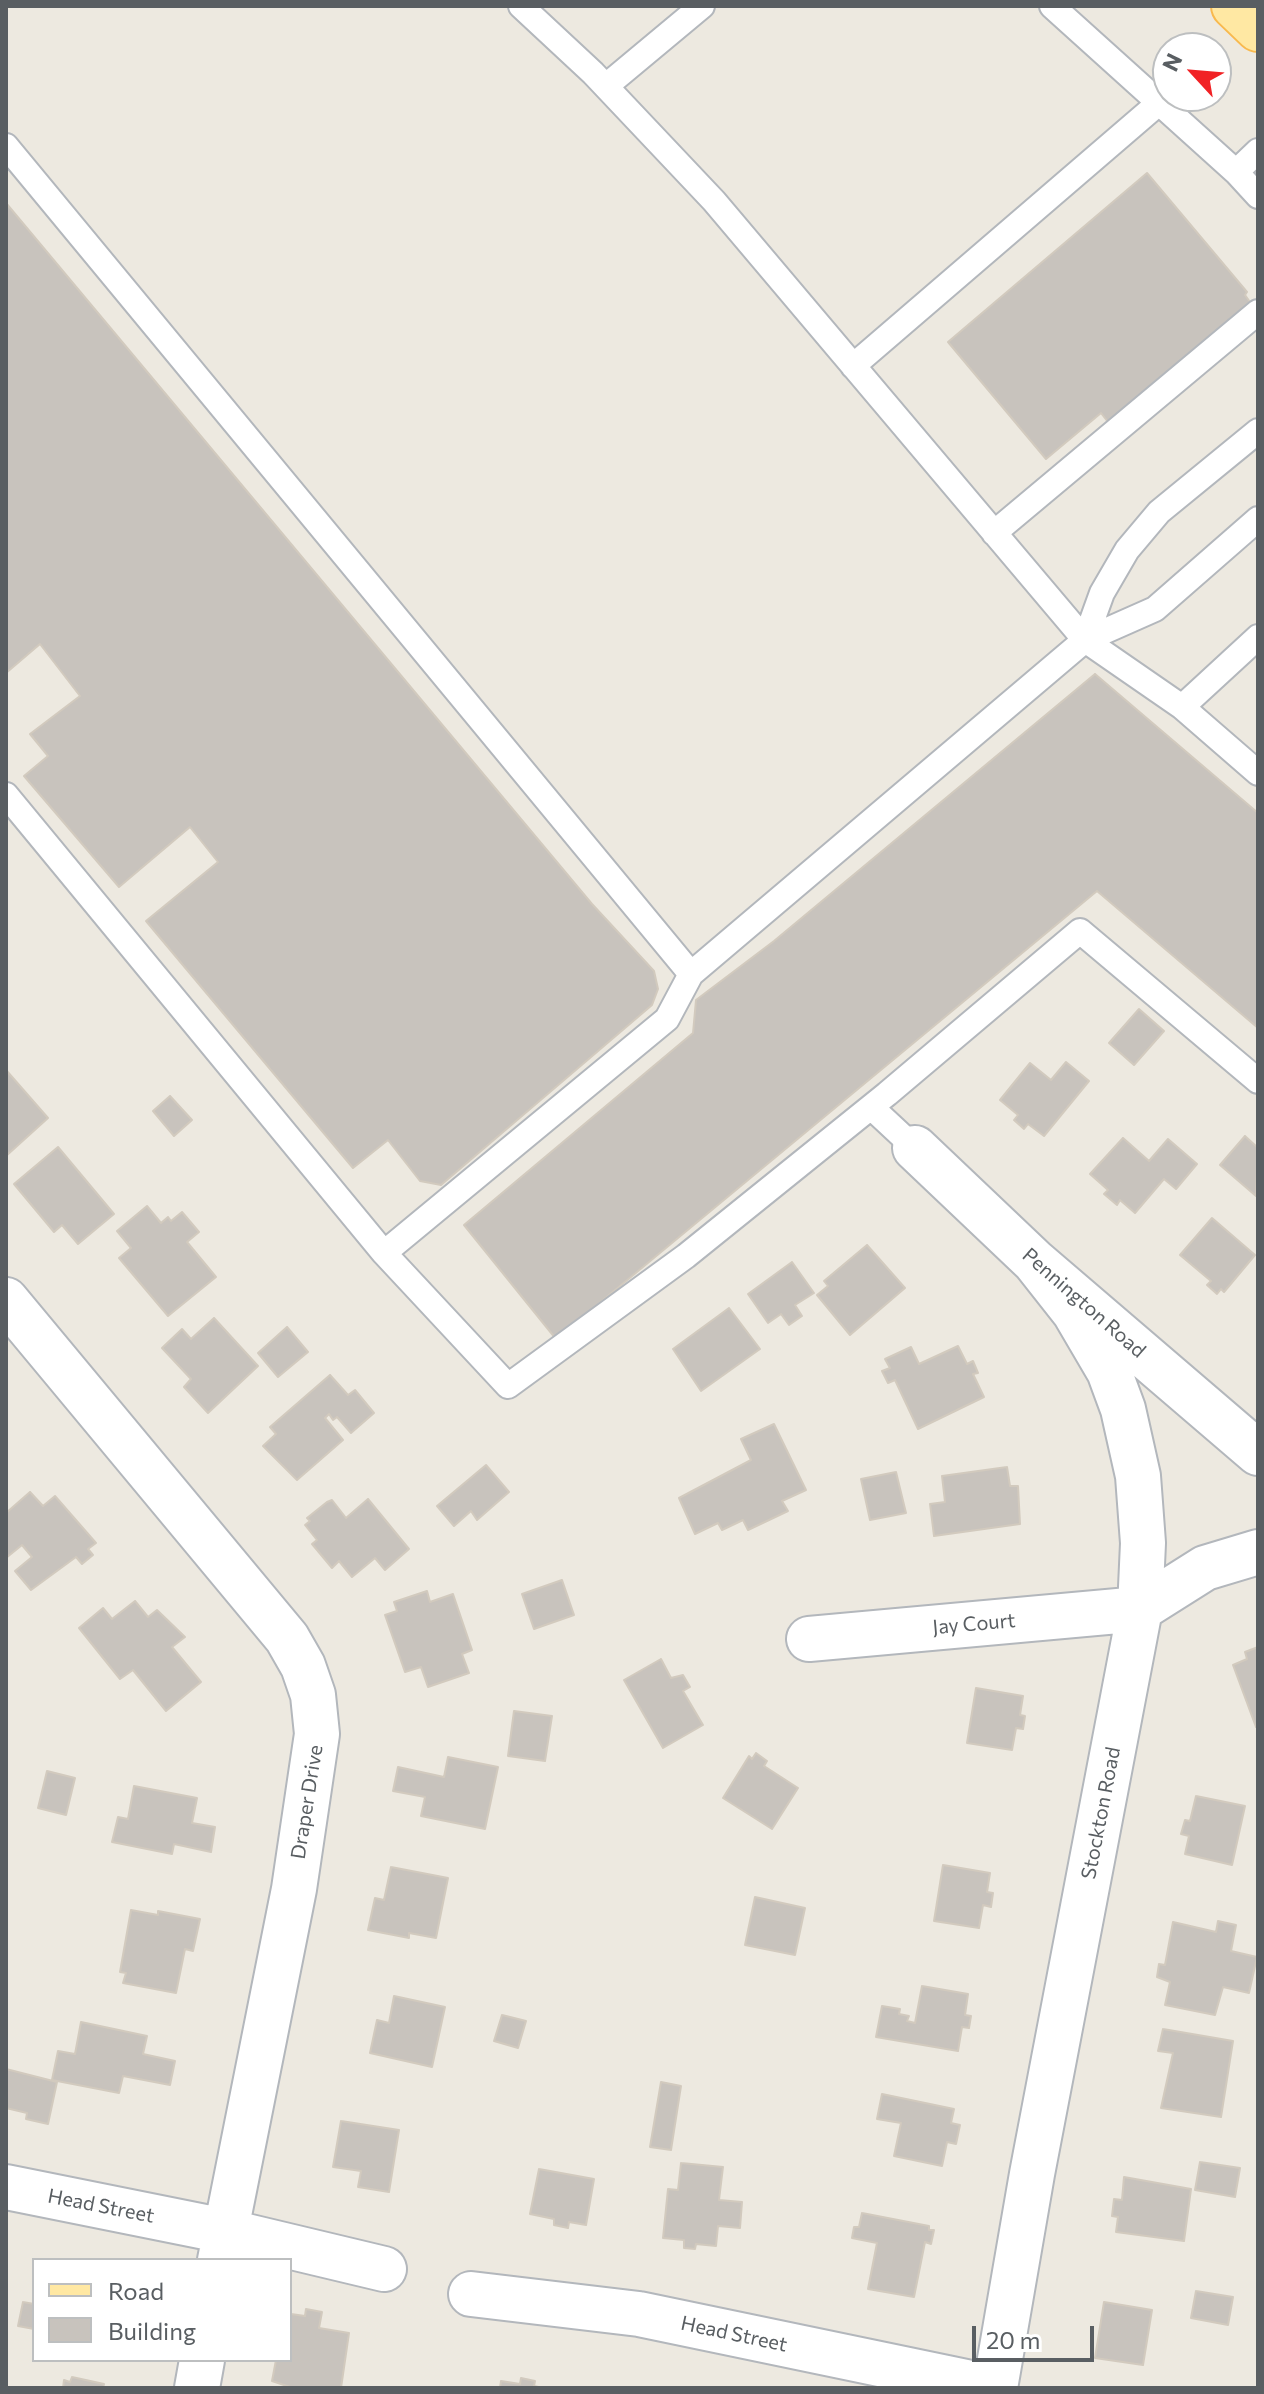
<!DOCTYPE html>
<style>
body{margin:0}
#map{position:relative;width:1264px;height:2394px;overflow:hidden;background:#ede9e0;font-family:Commissioner,sans-serif}
canvas{display:block}
.frame{position:absolute;inset:0;border:8px solid #595e62;pointer-events:none}
.legend{position:absolute;left:32px;top:2258px;width:260px;height:104px;box-sizing:border-box;background:#fff;border:2px solid #bdbfc0;margin:0;padding:10px 14px;list-style:none;font-size:24px;color:#595e62}
.legend li{display:flex;align-items:center;gap:16px;height:40px}
.legend b{width:40px;border:2px solid #bdbfc0}
.north{position:absolute;left:1152px;top:32px;width:80px;height:80px;box-sizing:border-box;background:#fff;border:2px solid #bdbfc0;border-radius:50%;rotate:296deg;font-size:22px;font-weight:700;line-height:32px;text-align:center;color:#595e62}
.north::after{content:'';display:block;margin:auto;width:28px;height:36px;background:#f12225;clip-path:polygon(50% 0,100% 100%,50% 72%,0 100%)}
.scale{position:absolute;left:972px;top:2326px;width:122px;height:36px;box-sizing:border-box;border:4px solid #595e62;border-top:0;padding-left:10px;font-size:24px;line-height:28px;white-space:nowrap;color:#595e62;-webkit-text-stroke:6px #fff;paint-order:stroke}
</style>
<div id="map">
<canvas width="1264" height="2394"></canvas>
<div class="frame"></div>
<ul class="legend">
<li><b style="height:10px;background:#ffe8a3"></b>Road</li>
<li><b style="height:22px;background:#c8c3bd"></b>Building</li>
</ul>
<div class="north">N</div>
<div class="scale">20 m</div>
</div>
<script>
const context = document.querySelector('canvas').getContext('2d');
context.lineJoin = 'round';
function fillPath(path, color) { context.fillStyle = color; context.fill(path, 'evenodd'); }
const shape = rows => new Path2D(rows.map(r => 'M' + r).join(''));
function stroke(path, color, width, dash) { context.strokeStyle = color; context.lineWidth = width; context.lineCap = dash ? 'butt' : 'round'; context.setLineDash(dash || []); context.stroke(path); }
function drawText(font, color, halo, rows, align = 'center') {
  context.font = font + ' Commissioner,sans-serif'; context.lineWidth = 7; context.setLineDash([]); context.textBaseline = 'middle'; context.strokeStyle = halo; context.fillStyle = color; for (const [text, x, y, turn = 0] of rows) {
    context.save(); context.translate(x, y); context.rotate((+turn || 0) * Math.PI / 180); context.textAlign = isNaN(turn) ? turn : align; if (halo) context.strokeText(text, 0, 0); context.fillText(text, 0, 0); context.restore();
  }
}
const building = shape([
 [1147,173,1247,292,1245,295,1250,302,1108,422,1101,413,1046,459,948,342,1147,173],
 [6,203,592,904,654,971,658,989,652,1005,441,1185,420,1181,388,1140,353,1168,146,921,218,862,190,827,119,887,24,776,48,756,30,734,80,696,40,644,6,673,6,203],
 [1095,674,1258,813,1258,1028,1097,891,556,1339,464,1225,693,1033,696,1000,774,941,1095,674],
 [1139,1009,1164,1031,1134,1065,1109,1043,1139,1009],
 [1066,1062,1089,1081,1044,1136,1028,1124,1024,1129,1014,1120,1018,1115,1000,1100,1030,1063,1051,1080,1066,1062],
 [6,1070,48,1118,6,1156,6,1070],
 [170,1096,192,1120,174,1136,153,1111,170,1096],
 [1245,1136,1258,1148,1256,1196,1220,1165,1245,1136],
 [1123,1138,1149,1161,1168,1139,1197,1164,1176,1189,1164,1179,1135,1213,1120,1200,1117,1205,1104,1194,1108,1190,1090,1174,1123,1138],
 [58,1147,114,1214,78,1244,62,1225,54,1232,14,1184,58,1147],
 [147,1206,161,1223,168,1217,171,1221,182,1212,199,1232,187,1242,216,1277,168,1316,119,1258,131,1248,117,1231,147,1206],
 [1212,1218,1255,1255,1224,1292,1221,1289,1217,1294,1207,1285,1211,1281,1180,1255,1212,1218],
 [867,1245,905,1288,850,1335,817,1295,828,1286,824,1281,867,1245],
 [792,1262,814,1293,795,1305,802,1316,789,1325,781,1314,768,1323,748,1294,792,1262],
 [729,1308,760,1349,701,1391,673,1349,729,1308],
 [214,1318,258,1366,208,1413,184,1387,191,1379,162,1348,182,1329,191,1339,214,1318],
 [287,1327,308,1352,278,1377,258,1353,287,1327],
 [958,1346,967,1364,973,1361,978,1373,973,1374,984,1397,918,1429,895,1380,888,1383,882,1371,890,1368,885,1359,911,1347,919,1364,958,1346],
 [330,1375,348,1395,355,1390,374,1413,351,1433,337,1417,333,1420,329,1414,325,1418,343,1440,297,1480,263,1446,276,1434,270,1427,330,1375],
 [774,1424,806,1490,782,1501,788,1511,748,1530,743,1520,722,1530,718,1523,695,1534,679,1498,751,1460,741,1439,774,1424],
 [486,1465,509,1492,477,1520,471,1511,454,1526,437,1506,486,1465],
 [1007,1467,1010,1486,1018,1486,1020,1524,934,1536,930,1504,945,1502,942,1476,1007,1467],
 [896,1472,906,1513,870,1520,861,1479,896,1472],
 [30,1492,43,1506,55,1496,96,1543,88,1549,93,1555,82,1564,76,1557,31,1590,15,1571,32,1557,22,1545,6,1558,6,1513,30,1492],
 [368,1499,409,1549,385,1570,375,1558,352,1577,339,1561,332,1568,312,1544,317,1540,305,1525,310,1521,307,1518,327,1502,332,1500,346,1518,368,1499],
 [562,1580,574,1615,534,1629,522,1594,562,1580],
 [427,1591,430,1602,453,1594,472,1650,462,1654,469,1673,428,1687,421,1667,405,1672,385,1615,397,1611,394,1602,427,1591],
 [135,1601,148,1617,157,1610,185,1637,172,1647,201,1682,166,1711,133,1670,120,1679,79,1628,103,1608,112,1619,135,1601],
 [1258,1647,1258,1726,1256,1727,1233,1665,1247,1659,1245,1652,1258,1647],
 [661,1659,671,1678,683,1675,690,1687,683,1691,703,1725,663,1748,624,1680,661,1659],
 [976,1688,1023,1696,1020,1715,1025,1716,1023,1729,1016,1728,1012,1750,967,1743,976,1688],
 [514,1711,552,1716,545,1761,508,1756,514,1711],
 [756,1753,767,1761,764,1766,798,1788,772,1829,723,1798,749,1756,752,1759,756,1753],
 [448,1757,498,1767,485,1829,421,1816,425,1797,393,1791,398,1767,444,1777,448,1757],
 [47,1771,75,1778,66,1815,38,1808,47,1771],
 [134,1786,197,1798,192,1823,215,1827,211,1852,174,1844,172,1854,112,1842,118,1817,128,1819,134,1786],
 [1196,1796,1245,1806,1232,1865,1185,1854,1189,1836,1181,1834,1185,1820,1190,1821,1196,1796],
 [943,1865,990,1873,987,1892,993,1893,991,1907,983,1905,979,1928,934,1921,943,1865],
 [391,1867,448,1878,436,1938,409,1933,409,1938,368,1930,375,1898,384,1900,391,1867],
 [755,1897,805,1908,795,1955,745,1945,755,1897],
 [131,1910,158,1915,158,1911,200,1919,193,1951,185,1949,176,1993,123,1983,126,1973,120,1972,131,1910],
 [1218,1921,1236,1925,1231,1951,1257,1957,1249,1993,1223,1987,1215,2015,1165,2005,1170,1982,1157,1977,1159,1964,1165,1965,1173,1922,1216,1932,1218,1921],
 [922,1986,968,1994,965,2015,971,2016,969,2028,962,2027,958,2051,876,2037,882,2006,900,2009,899,2014,909,2016,907,2021,915,2023,922,1986],
 [394,1996,445,2007,432,2067,370,2053,377,2020,389,2023,394,1996],
 [502,2015,526,2021,518,2048,494,2041,502,2015],
 [81,2022,147,2036,143,2054,175,2061,170,2085,123,2076,119,2093,52,2080,58,2051,75,2054,81,2022],
 [1163,2029,1233,2041,1221,2117,1161,2108,1173,2053,1158,2051,1163,2029],
 [6,2069,57,2082,48,2124,26,2119,27,2113,6,2108,6,2069],
 [661,2082,681,2086,671,2150,650,2147,661,2082],
 [882,2094,954,2109,951,2123,960,2125,956,2144,947,2142,942,2166,894,2156,901,2123,877,2119,882,2094],
 [341,2121,399,2130,389,2192,358,2187,361,2171,333,2167,341,2121],
 [1200,2162,1240,2168,1235,2197,1195,2190,1200,2162],
 [681,2163,723,2167,719,2200,742,2202,740,2228,718,2226,716,2246,696,2244,695,2249,684,2248,684,2240,663,2238,668,2189,678,2190,681,2163],
 [539,2169,594,2179,586,2225,569,2222,568,2228,554,2225,554,2219,530,2214,539,2169],
 [1124,2177,1191,2189,1184,2241,1116,2232,1118,2217,1112,2216,1114,2199,1122,2200,1124,2177],
 [862,2213,929,2226,929,2230,934,2230,931,2244,925,2242,914,2297,868,2289,877,2243,852,2238,854,2227,859,2227,862,2213],
 [1196,2291,1233,2297,1228,2325,1191,2318,1196,2291],
 [23,2302,34,2304,34,2329,18,2326,23,2302],
 [1104,2302,1152,2310,1143,2365,1095,2358,1104,2302],
 [306,2309,322,2312,319,2328,349,2333,341,2388,293,2388,272,2381,276,2360,290,2360,291,2314,305,2316,306,2309],
 [72,2377,104,2384,103,2388,63,2388,64,2380,70,2382,72,2377],
 [521,2378,535,2381,534,2386,543,2388,500,2388,501,2381,520,2384,521,2378]
]);
fillPath(building, '#c8c3bd');
stroke(building, '#d2cabe', 2);
const service = shape([
 [521,6,593,73,714,201,1085,640,1182,707,1258,637],
 [1052,6,1236,172,1258,151],
 [606,86,702,6],
 [6,146,691,974],
 [1236,172,1258,196],
 [853,366,1160,102],
 [994,533,1258,312],
 [1085,640,1102,593,1127,550,1159,512,1258,431],
 [1182,707,1258,773],
 [6,795,384,1253,508,1386,686,1256,887,1094,1080,931,1258,1081],
 [871,1107,915,1148],
 [384,1253,667,1019,691,974,1085,640,1155,609,1258,519]
]);
const minor = shape([
 [915,1148,1034,1261,1258,1453],
 [6,1300,287,1638,303,1666,313,1695,317,1734,294,1889,220,2260],
 [809,1639,1140,1609,1205,1568,1258,1552],
 [6,2187,225,2231,384,2269],
 [471,2294,639,2314,995,2388],
 [197,2388,202,2360],
 [995,2388,1032,2174,1140,1609,1143,1543,1138,1476,1123,1409,1109,1371,1075,1313,1034,1261]
]);
const primary = shape([
 [1234,6,1258,29]
]);
stroke(service, '#b3b7bc', 28);
stroke(minor, '#b3b7bc', 48);
stroke(primary, '#f8b94e', 48);
stroke(service, '#fff', 24);
stroke(minor, '#fff', 44);
stroke(primary, '#ffe8a3', 44);
drawText('20px', '#595e62', '#fff', [
 ["Pennington Road",1084,1303,41],
 ["Jay Court",974,1624,-5],
 ["Draper Drive",307,1802,-81],
 ["Stockton Road",1101,1813,-79],
 ["Head Street",101,2206,11],
 ["Head Street",734,2334,12]
]);
</script>
